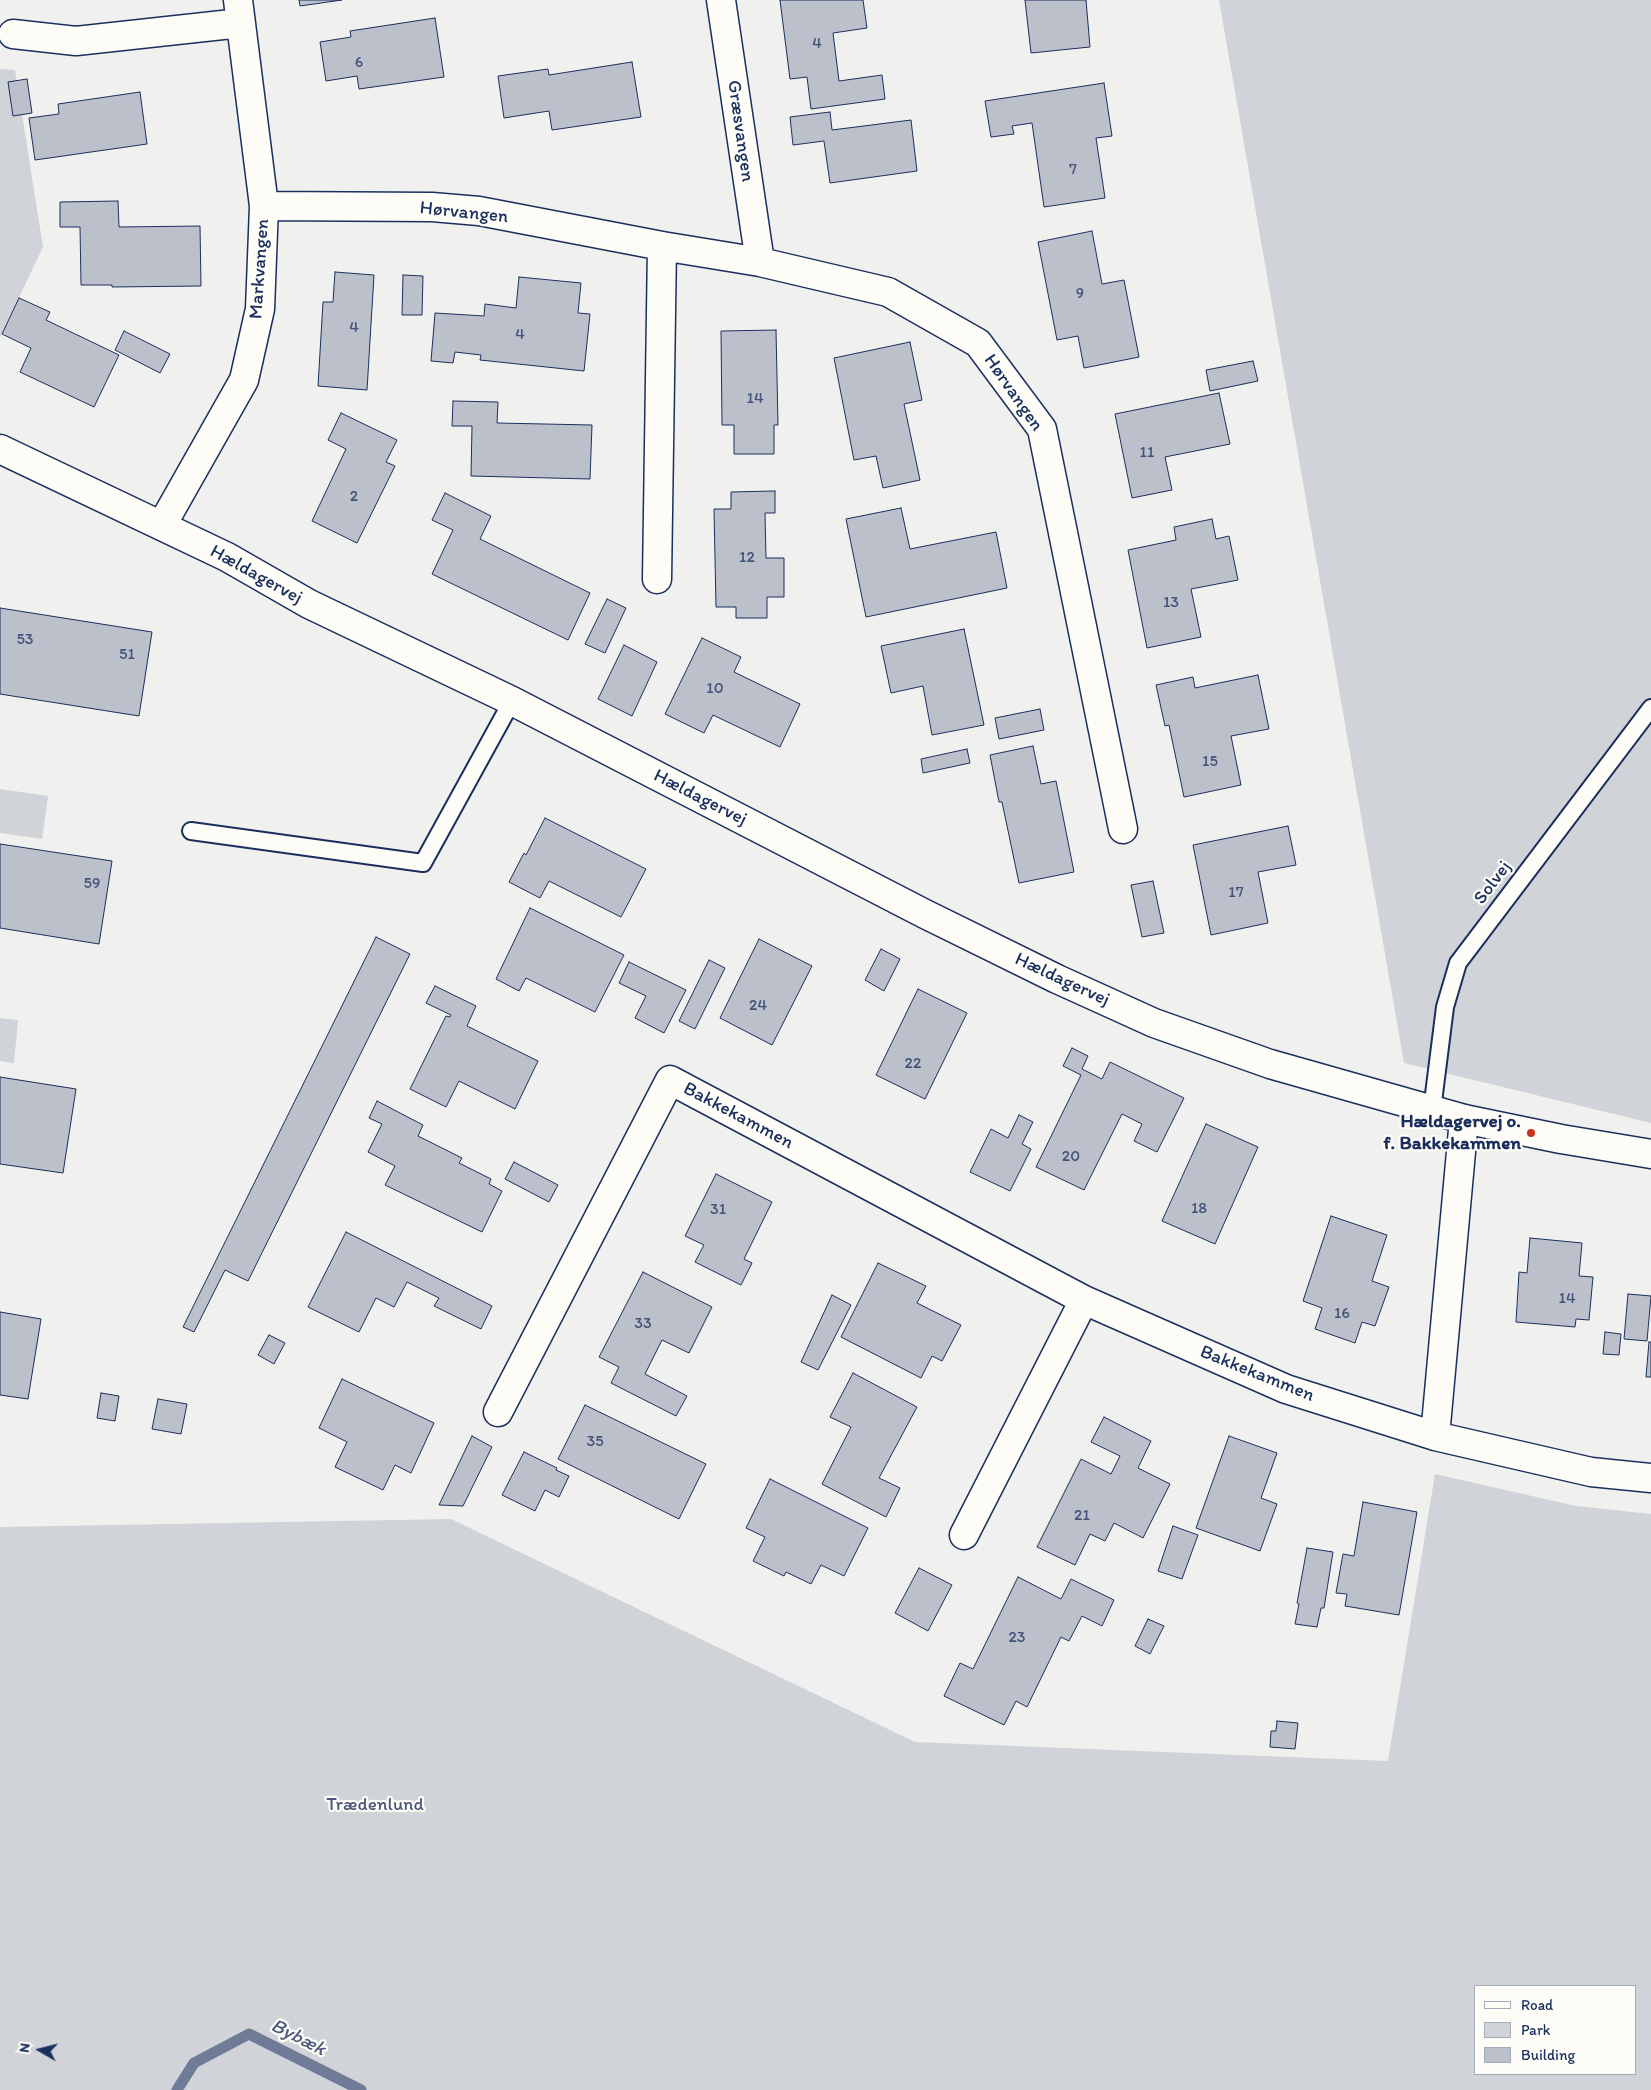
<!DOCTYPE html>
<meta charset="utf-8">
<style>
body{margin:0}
#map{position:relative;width:1651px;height:2090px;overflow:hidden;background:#f0f0ee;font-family:Itim,sans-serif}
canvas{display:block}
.legend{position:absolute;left:1474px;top:1985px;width:162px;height:90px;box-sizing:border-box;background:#fdfcf7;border:1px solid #a3aaba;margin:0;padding:6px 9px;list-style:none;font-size:15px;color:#1b2f5e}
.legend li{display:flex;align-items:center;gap:10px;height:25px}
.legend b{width:25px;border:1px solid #a3aaba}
.north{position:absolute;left:15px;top:2025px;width:50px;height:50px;-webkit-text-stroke:4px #fdfcf7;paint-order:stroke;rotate:278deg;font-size:14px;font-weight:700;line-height:20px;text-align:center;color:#1b2f5e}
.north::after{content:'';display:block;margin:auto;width:18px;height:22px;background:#1b2f5e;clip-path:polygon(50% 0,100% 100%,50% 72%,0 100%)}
</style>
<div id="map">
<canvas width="1651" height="2090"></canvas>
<ul class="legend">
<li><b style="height:6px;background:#fdfcf7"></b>Road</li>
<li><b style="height:14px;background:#d0d3d8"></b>Park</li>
<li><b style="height:14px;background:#bbc0ca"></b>Building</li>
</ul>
<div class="north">N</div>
</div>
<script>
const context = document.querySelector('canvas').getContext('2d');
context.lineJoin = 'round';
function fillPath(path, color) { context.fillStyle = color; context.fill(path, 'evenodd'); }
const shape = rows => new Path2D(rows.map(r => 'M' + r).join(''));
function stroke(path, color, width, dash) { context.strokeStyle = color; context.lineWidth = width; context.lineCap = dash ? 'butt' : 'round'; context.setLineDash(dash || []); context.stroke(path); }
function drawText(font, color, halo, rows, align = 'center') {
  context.font = font + ' Itim,sans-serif'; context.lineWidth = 4.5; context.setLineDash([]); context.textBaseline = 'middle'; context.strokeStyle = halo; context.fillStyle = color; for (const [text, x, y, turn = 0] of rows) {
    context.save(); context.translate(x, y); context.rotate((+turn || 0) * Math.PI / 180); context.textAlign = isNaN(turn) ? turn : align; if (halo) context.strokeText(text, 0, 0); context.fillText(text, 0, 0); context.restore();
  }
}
fillPath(shape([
 [1219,0,1651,0,1651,1123,1404,1063],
 [0,69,15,70,43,247,0,337],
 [0,789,48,796,42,839,0,833],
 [0,1018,18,1020,14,1063,0,1061],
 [1435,1474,1576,1506,1651,1514,1651,2090,0,2090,0,1527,451,1519,915,1742,1388,1761],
 [1475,1986,1635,1986,1635,2074,1475,2074]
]), '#d0d3d8');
stroke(shape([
 [177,2090,194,2063,249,2034,361,2090]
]), '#6f7b97', 11);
const building = shape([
 [299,0,342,0,300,6,299,0],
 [780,0,863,0,867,28,833,33,839,81,882,75,885,99,811,109,807,77,790,79,780,0],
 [1025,0,1086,0,1090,47,1031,53,1025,0],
 [435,18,444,77,359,89,357,76,326,81,320,42,351,37,350,31,435,18],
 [632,62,641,117,552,130,549,111,504,118,498,76,548,69,549,75,632,62],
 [27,79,32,113,13,116,8,82,27,79],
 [1104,83,1112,136,1096,138,1105,198,1044,207,1032,123,1012,126,1014,134,991,137,985,101,1104,83],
 [140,92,147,144,35,160,29,118,59,114,58,104,140,92],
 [830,112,832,130,911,120,917,171,830,183,824,141,793,145,790,117,830,112],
 [118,201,119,227,200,226,201,286,112,287,112,285,81,285,80,227,60,227,60,202,118,201],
 [1092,231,1102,284,1124,280,1139,357,1084,368,1078,336,1057,340,1038,242,1092,231],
 [335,272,374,275,367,390,318,386,323,302,333,302,335,272],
 [403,275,423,276,422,315,402,315,403,275],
 [519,277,581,283,578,313,590,314,584,371,480,360,481,355,455,352,453,363,431,361,435,313,484,316,485,304,516,308,519,277],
 [19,298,50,312,46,320,119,355,94,407,20,372,31,348,2,334,19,298],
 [776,330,778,425,774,425,774,454,734,454,734,425,722,425,721,331,776,330],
 [124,331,170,354,160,373,115,350,124,331],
 [910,342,922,400,904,404,920,480,883,488,876,456,854,460,834,358,910,342],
 [1253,361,1258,381,1210,391,1206,370,1253,361],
 [1219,393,1230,444,1165,457,1172,490,1132,498,1115,414,1219,393],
 [453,401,498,402,497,423,592,425,590,479,471,476,472,426,452,426,453,401],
 [341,413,397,440,386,462,395,466,357,543,312,521,346,449,328,440,341,413],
 [775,491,775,513,765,513,766,558,784,558,784,597,767,597,767,618,736,618,736,607,716,607,714,509,731,509,731,492,775,491],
 [445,493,491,516,480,539,590,593,568,640,432,574,453,530,432,520,445,493],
 [901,508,910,549,996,532,1007,588,866,617,846,519,901,508],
 [1212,519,1216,539,1229,536,1238,580,1191,589,1201,637,1147,648,1128,550,1176,540,1174,527,1212,519],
 [607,599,626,608,605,653,585,644,607,599],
 [0,608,152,632,139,716,0,694,0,608],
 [964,629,984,725,932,735,923,686,891,693,881,646,964,629],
 [702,638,741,657,734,672,800,704,780,747,713,715,704,733,665,714,702,638],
 [624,645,657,662,632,716,598,699,624,645],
 [1258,675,1269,729,1231,736,1241,785,1184,797,1169,725,1165,726,1156,685,1193,677,1195,688,1258,675],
 [1040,709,1044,730,999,739,995,718,1040,709],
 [1033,746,1041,784,1056,781,1074,872,1019,883,1002,802,999,802,990,755,1033,746],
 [967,749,970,763,923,773,921,759,967,749],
 [545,818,646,869,621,917,549,881,540,898,509,882,524,853,526,855,545,818],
 [1288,826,1296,865,1258,872,1268,923,1211,935,1193,845,1288,826],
 [0,844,112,861,99,944,0,928,0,844],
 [1153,881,1164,933,1142,937,1131,885,1153,881],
 [530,908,624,955,595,1012,526,978,519,991,496,979,530,908],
 [376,937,410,954,248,1281,225,1270,194,1332,183,1327,376,937],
 [759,939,812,966,772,1045,720,1018,759,939],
 [881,949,900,959,884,991,865,980,881,949],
 [709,960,725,968,695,1029,679,1021,709,960],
 [629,962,686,990,664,1033,635,1018,646,996,619,983,629,962],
 [435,986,476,1006,467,1026,538,1061,515,1109,459,1081,446,1107,410,1089,446,1016,450,1017,451,1015,426,1003,435,986],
 [918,989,967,1013,925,1099,876,1075,918,989],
 [1072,1048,1088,1056,1082,1069,1102,1079,1110,1062,1184,1098,1157,1152,1134,1141,1142,1124,1122,1114,1084,1190,1036,1167,1081,1075,1063,1066,1072,1048],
 [0,1077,76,1089,63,1173,0,1164,0,1077],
 [377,1101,423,1125,418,1136,462,1158,459,1163,491,1179,489,1184,502,1191,482,1232,385,1185,395,1166,368,1152,382,1124,369,1118,377,1101],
 [1019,1115,1033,1122,1022,1144,1031,1149,1010,1191,970,1172,991,1129,1008,1138,1019,1115],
 [1206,1124,1258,1147,1215,1244,1162,1221,1206,1124],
 [514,1162,558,1185,549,1202,505,1179,514,1162],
 [716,1174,772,1202,744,1259,752,1263,741,1285,695,1262,704,1245,685,1236,716,1174],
 [1331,1216,1387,1235,1372,1281,1389,1287,1375,1326,1362,1322,1355,1343,1315,1329,1322,1308,1303,1301,1331,1216],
 [346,1232,492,1306,481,1329,434,1306,439,1298,407,1282,394,1307,376,1298,359,1332,308,1307,346,1232],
 [1530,1238,1582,1243,1579,1276,1593,1277,1589,1320,1576,1319,1575,1327,1516,1322,1519,1272,1527,1273,1530,1238],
 [878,1263,926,1286,917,1303,961,1325,942,1361,932,1356,921,1378,841,1337,878,1263],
 [643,1272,712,1307,689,1353,662,1340,645,1374,687,1396,676,1416,611,1383,619,1367,599,1357,643,1272],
 [1628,1294,1651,1296,1647,1341,1624,1339,1628,1294],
 [832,1295,851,1305,818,1370,801,1362,832,1295],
 [0,1312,41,1319,28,1399,0,1395,0,1312],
 [1605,1332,1621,1334,1619,1355,1603,1354,1605,1332],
 [269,1335,285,1343,274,1364,258,1355,269,1335],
 [1649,1342,1651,1342,1651,1377,1646,1377,1649,1342],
 [853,1373,917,1407,879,1478,900,1488,886,1517,822,1484,851,1427,830,1417,853,1373],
 [342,1379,434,1423,411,1473,395,1465,383,1490,335,1467,347,1442,319,1428,342,1379],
 [101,1393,119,1396,115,1421,97,1418,101,1393],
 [158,1399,187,1404,181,1434,152,1429,158,1399],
 [585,1405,706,1464,679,1519,558,1459,585,1405],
 [1104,1417,1151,1441,1138,1468,1170,1484,1143,1538,1114,1523,1105,1541,1090,1534,1075,1565,1037,1547,1081,1459,1111,1474,1120,1456,1091,1442,1104,1417],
 [472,1436,492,1447,463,1506,439,1505,472,1436],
 [1229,1436,1277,1453,1261,1498,1277,1504,1260,1551,1196,1528,1229,1436],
 [524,1452,557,1468,556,1470,569,1476,559,1497,545,1490,535,1511,502,1495,524,1452],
 [770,1479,868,1528,844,1576,821,1565,811,1584,786,1572,784,1576,753,1561,765,1537,746,1528,770,1479],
 [1363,1502,1417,1512,1399,1615,1345,1606,1347,1594,1336,1593,1343,1554,1354,1556,1363,1502],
 [1173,1526,1198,1535,1182,1579,1158,1571,1173,1526],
 [1307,1548,1333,1552,1324,1608,1321,1608,1317,1627,1295,1624,1299,1604,1297,1603,1307,1548],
 [919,1568,952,1585,928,1631,895,1613,919,1568],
 [1018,1577,1061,1599,1071,1579,1114,1600,1102,1626,1082,1616,1069,1641,1061,1637,1027,1707,1016,1701,1004,1725,944,1696,960,1663,973,1669,1018,1577],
 [1148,1619,1164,1626,1150,1654,1135,1646,1148,1619],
 [1277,1721,1298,1723,1295,1749,1270,1747,1271,1731,1276,1731,1277,1721]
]);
fillPath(building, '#bbc0ca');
stroke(building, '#1b2f5e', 1);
const lane = shape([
 [191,831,423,863,512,701],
 [1432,1110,1445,1007,1458,963,1651,708]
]);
const street = shape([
 [721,0,760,262],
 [13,34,76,41,241,23],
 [264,206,432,207,479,211,662,246,760,262,888,292,978,343,1042,429,1123,829],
 [162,525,244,380,260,309,264,206,238,0],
 [657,579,662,246],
 [498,1412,670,1080,1084,1300,1286,1389,1435,1436,1591,1472,1651,1478],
 [1435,1436,1464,1119],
 [964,1535,1084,1300]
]);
const secondary = shape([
 [0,449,227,557,309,604,512,701,925,914,1057,979,1154,1023,1270,1064,1464,1119,1561,1139,1651,1154]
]);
stroke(lane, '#1b2f5e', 20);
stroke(street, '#1b2f5e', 31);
stroke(secondary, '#1b2f5e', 31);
stroke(lane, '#fdfcf7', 16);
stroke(street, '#fdfcf7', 28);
stroke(secondary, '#fdfcf7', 28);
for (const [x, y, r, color] of [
 [1531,1133,5,"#c8321e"]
]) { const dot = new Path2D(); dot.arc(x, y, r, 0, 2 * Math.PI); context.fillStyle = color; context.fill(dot); stroke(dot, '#fdfcf7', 2); }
drawText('16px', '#435379', null, [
 ["4",817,44],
 ["6",359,63],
 ["7",1073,170],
 ["9",1080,294],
 ["4",354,328],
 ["4",520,335],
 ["14",755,399],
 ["11",1147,453],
 ["2",354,497],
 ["12",747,558],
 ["13",1171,603],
 ["53",25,640],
 ["51",127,655],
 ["10",715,689],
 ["15",1210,762],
 ["59",92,884],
 ["17",1236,893],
 ["24",758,1006],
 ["22",913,1064],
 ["20",1071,1157],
 ["18",1199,1209],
 ["31",718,1210],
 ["14",1567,1299],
 ["16",1342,1314],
 ["33",643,1324],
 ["35",595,1442],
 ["21",1082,1516],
 ["23",1017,1638]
]);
drawText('19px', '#1b2f5e', '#fdfcf7', [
 ["Græsvangen",740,131,82],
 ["Hørvangen",464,213,6],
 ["Markvangen",260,269,-86],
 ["Hørvangen",1013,393,55],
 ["Hældagervej",256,575,29],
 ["Hældagervej",700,798,27],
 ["Solvej",1493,883,-53],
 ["Hældagervej",1062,980,25],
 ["Bakkekammen",738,1116,28],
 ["Bakkekammen",1257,1374,22]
]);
drawText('bold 19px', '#1b2f5e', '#fdfcf7', [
 ["Hældagervej o.",1521,1122],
 ["f. Bakkekammen",1521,1144]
], 'right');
drawText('19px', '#48587c', '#fdfcf7', [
 ["Trædenlund",375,1805]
]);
drawText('italic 20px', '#4c5b7f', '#fdfcf7', [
 ["Bybæk",298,2038,27]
]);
</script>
